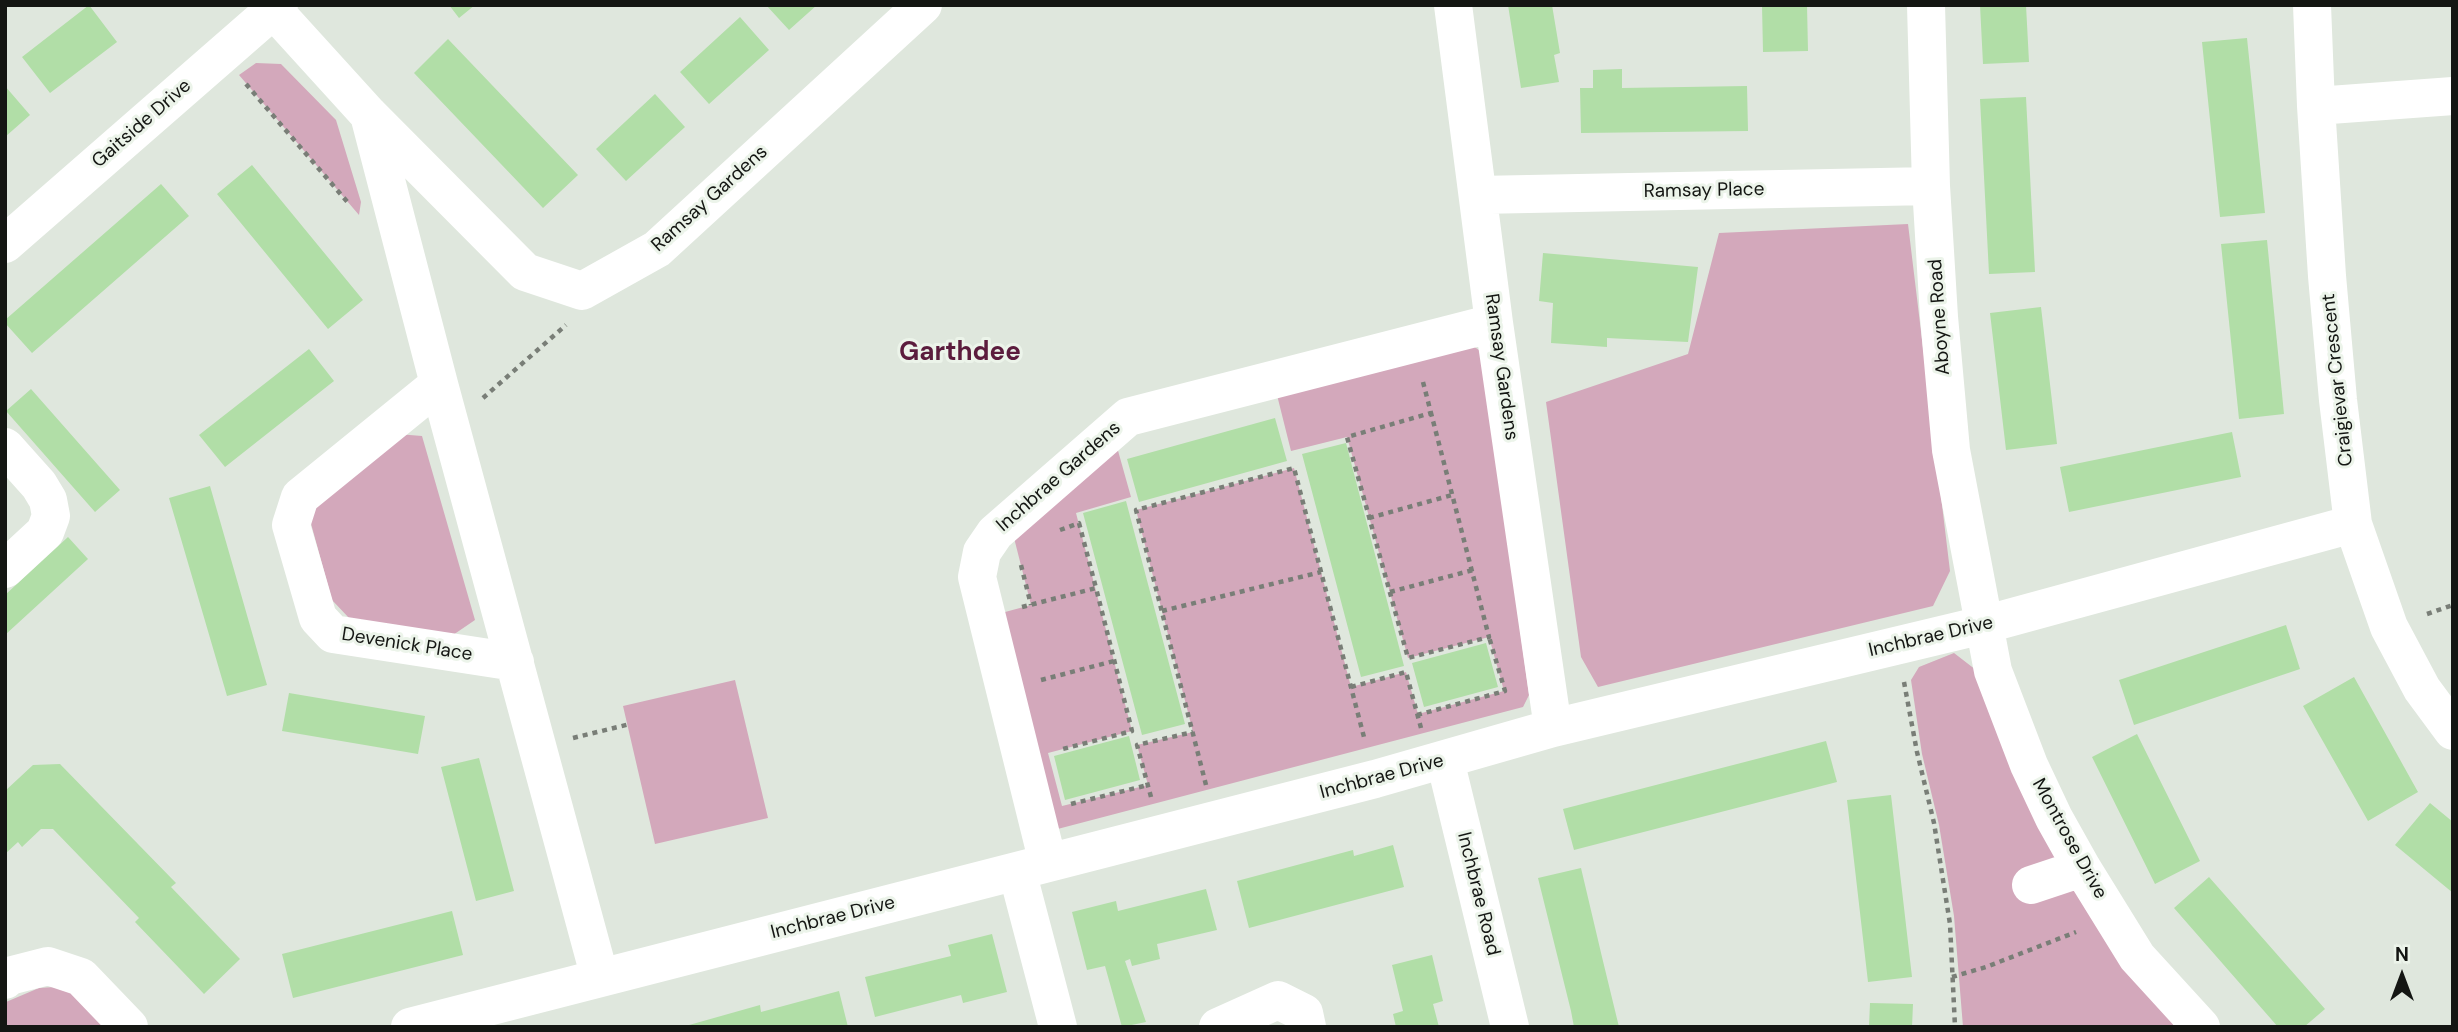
<!DOCTYPE html>
<style>
body{margin:0}
#map{position:relative;width:2458px;height:1032px;overflow:hidden;background:#dfe7dd;font-family:"DM Sans",sans-serif}
canvas{display:block}
.frame{position:absolute;inset:0;border:7px solid #141613;pointer-events:none}
.north{position:absolute;left:2367px;top:941px;width:70px;height:70px;-webkit-text-stroke:5px #ecf4ea;paint-order:stroke;rotate:0deg;font-size:19px;font-weight:700;line-height:28px;text-align:center;color:#141613}
.north::after{content:'';display:block;margin:auto;width:24px;height:32px;background:#141613;clip-path:polygon(50% 0,100% 100%,50% 72%,0 100%)}
</style>
<div id="map">
<canvas width="2458" height="1032"></canvas>
<div class="frame"></div>
<div class="north">N</div>
</div>
<script>
const context = document.querySelector('canvas').getContext('2d');
context.lineJoin = 'round';
function fillPath(path, color) { context.fillStyle = color; context.fill(path, 'evenodd'); }
const shape = rows => new Path2D(rows.map(r => 'M' + r).join(''));
function stroke(path, color, width, dash) { context.strokeStyle = color; context.lineWidth = width; context.lineCap = dash ? 'butt' : 'round'; context.setLineDash(dash || []); context.stroke(path); }
function drawText(font, color, halo, rows, align = 'center') {
  context.font = font + ' "DM Sans",sans-serif'; context.lineWidth = 6; context.setLineDash([]); context.textBaseline = 'middle'; context.strokeStyle = halo; context.fillStyle = color; for (const [text, x, y, turn = 0] of rows) {
    context.save(); context.translate(x, y); context.rotate((+turn || 0) * Math.PI / 180); context.textAlign = isNaN(turn) ? turn : align; if (halo) context.strokeText(text, 0, 0); context.fillText(text, 0, 0); context.restore();
  }
}
fillPath(shape([
 [256,63,281,64,336,120,361,202,359,215,239,75],
 [1908,224,1950,571,1933,606,1598,687,1581,657,1546,402,1688,354,1719,233],
 [1464,340,1482,352,1529,695,1523,707,1050,831,994,615,1031,605,1012,530,1115,440,1131,497,1076,513,1132,731,1048,753,1062,806,1148,785,1137,745,1193,732,1136,510,1294,468,1351,687,1406,672,1418,714,1504,691,1489,637,1408,658,1347,437,1291,451,1275,387],
 [397,434,422,436,475,620,453,635,349,618,332,600,310,520,319,497],
 [1954,653,1976,670,2175,1027,1963,1027,1954,916,1939,825,1922,754,1911,680,1919,667],
 [735,680,768,818,655,844,623,706],
 [70,986,112,1027,5,1027,6,1002,39,988]
]), '#d3a8bb');
fillPath(shape([
 [89,5,117,42,50,93,22,57],
 [449,5,475,5,459,18],
 [766,5,817,5,789,30],
 [1508,5,1552,5,1560,53,1554,55,1559,82,1521,88],
 [1762,5,1807,5,1808,51,1763,52],
 [1980,5,2026,5,2029,62,1983,64],
 [740,17,769,50,709,104,680,72],
 [2247,38,2265,213,2220,217,2202,42],
 [448,39,578,175,543,208,414,73],
 [1622,69,1622,88,1747,86,1748,131,1581,133,1580,88,1593,88,1593,70],
 [5,86,30,115,5,137],
 [655,94,685,127,626,181,596,149],
 [2026,97,2035,272,1989,274,1980,99],
 [252,165,363,300,328,329,217,194],
 [161,184,189,216,32,353,5,323,5,320],
 [2267,240,2284,414,2239,419,2221,244],
 [1543,253,1698,267,1688,342,1607,338,1607,347,1551,343,1553,303,1539,301],
 [2041,307,2057,444,2006,450,1990,313],
 [309,349,334,381,225,467,199,435],
 [31,389,120,490,95,512,6,411],
 [1275,418,1287,461,1139,502,1127,459],
 [2232,432,2241,477,2069,512,2060,467],
 [1346,443,1404,666,1361,677,1302,454],
 [210,486,267,685,227,696,169,498],
 [1126,501,1185,724,1142,735,1083,513],
 [68,537,88,559,5,635,5,595],
 [2286,625,2300,669,2134,725,2119,680],
 [1486,643,1498,687,1424,707,1412,663],
 [2354,677,2418,792,2368,821,2303,706],
 [289,693,425,716,418,754,282,731],
 [2137,734,2200,861,2155,884,2092,757],
 [1129,736,1140,780,1065,800,1054,756],
 [1826,741,1837,782,1574,850,1563,809],
 [479,758,514,891,476,901,441,767],
 [60,764,176,883,171,887,240,959,204,994,135,922,139,918,53,829,41,829,22,847,18,842,5,854,5,791,33,765],
 [1891,795,1912,977,1868,982,1847,800],
 [2430,803,2453,822,2453,893,2395,845],
 [1393,845,1404,887,1249,928,1237,881,1353,850,1354,856],
 [1581,868,1602,957,1619,1027,1574,1027,1571,1011,1538,878],
 [2209,877,2325,1009,2304,1027,2278,1027,2174,908],
 [1206,889,1217,930,1157,944,1160,959,1132,966,1130,959,1125,961,1146,1022,1122,1027,1105,966,1087,970,1072,912,1116,901,1118,911],
 [452,911,463,955,293,998,282,954],
 [992,934,1007,992,963,1003,961,995,875,1017,865,977,951,956,948,945],
 [1432,955,1443,1001,1433,1004,1439,1027,1396,1027,1393,1014,1403,1011,1392,965],
 [839,991,848,1027,682,1027,760,1005,761,1012],
 [1870,1003,1913,1004,1912,1027,1869,1027]
]), '#b1dea7');
stroke(shape([
 [246,84,350,205],
 [1423,382,1431,413,1347,437,1408,658,1489,637,1431,413],
 [483,398,566,325],
 [1369,518,1452,495],
 [1060,530,1079,523,1096,588],
 [1021,565,1031,605],
 [1390,592,1473,570],
 [1022,607,1096,588,1132,731,1059,750],
 [1162,611,1321,572],
 [2427,614,2453,605],
 [1041,680,1114,661],
 [1904,682,1917,752,1934,823,1950,924,1955,1027],
 [1351,687,1406,672,1421,728],
 [1417,715,1505,691,1489,637],
 [573,738,630,724],
 [1206,785,1136,510,1294,468,1365,741],
 [1151,797,1137,745,1193,732],
 [1071,804,1148,785],
 [1952,977,1986,967,2076,932]
]), '#797e77', 4.5, [5, 5]);
stroke(shape([
 [269,5,369,115,525,272,582,291,657,249,923,5],
 [1453,5,1494,323,1553,728],
 [1926,5,1931,186,1939,317,1951,450,1993,671,2029,765,2054,818,2082,868,2137,957,2201,1027],
 [2312,5,2316,106,2327,276,2338,400,2353,524,2389,627,2422,689,2453,731],
 [2316,106,2453,96],
 [369,115,439,384,600,978],
 [1478,195,1931,186],
 [5,244,279,5],
 [439,384,300,497,291,525,318,618,333,634,515,662],
 [5,447,39,485,48,500,51,516,45,532,5,569],
 [1445,760,1510,1027],
 [1048,863,977,577,982,552,995,533,1128,417,1494,323],
 [1017,871,1058,1027],
 [2031,885,2082,868],
 [5,980,9,976,48,966,81,977,129,1027],
 [410,1027,1375,779,1553,728,1983,625,2353,524],
 [1218,1027,1278,1000,1304,1013,1307,1027]
]), '#fff', 38);
drawText('19px', '#141613', '#ecf4ea', [
 ["Gaitside Drive",142,124,-41],
 ["Ramsay Place",1704,191,-1],
 ["Ramsay Gardens",710,199,-42],
 ["Aboyne Road",1940,317,-94],
 ["Ramsay Gardens",1501,367,82],
 ["Craigievar Crescent",2338,380,-96],
 ["Inchbrae Gardens",1059,477,-41],
 ["Inchbrae Drive",1931,637,-13],
 ["Devenick Place",407,645,9],
 ["Inchbrae Drive",1382,777,-15],
 ["Montrose Drive",2069,839,61],
 ["Inchbrae Road",1478,894,76],
 ["Inchbrae Drive",833,918,-14]
]);
drawText('bold 26px', '#5b1c3d', '#ecf4ea', [
 ["Garthdee",960,353]
]);
</script>
